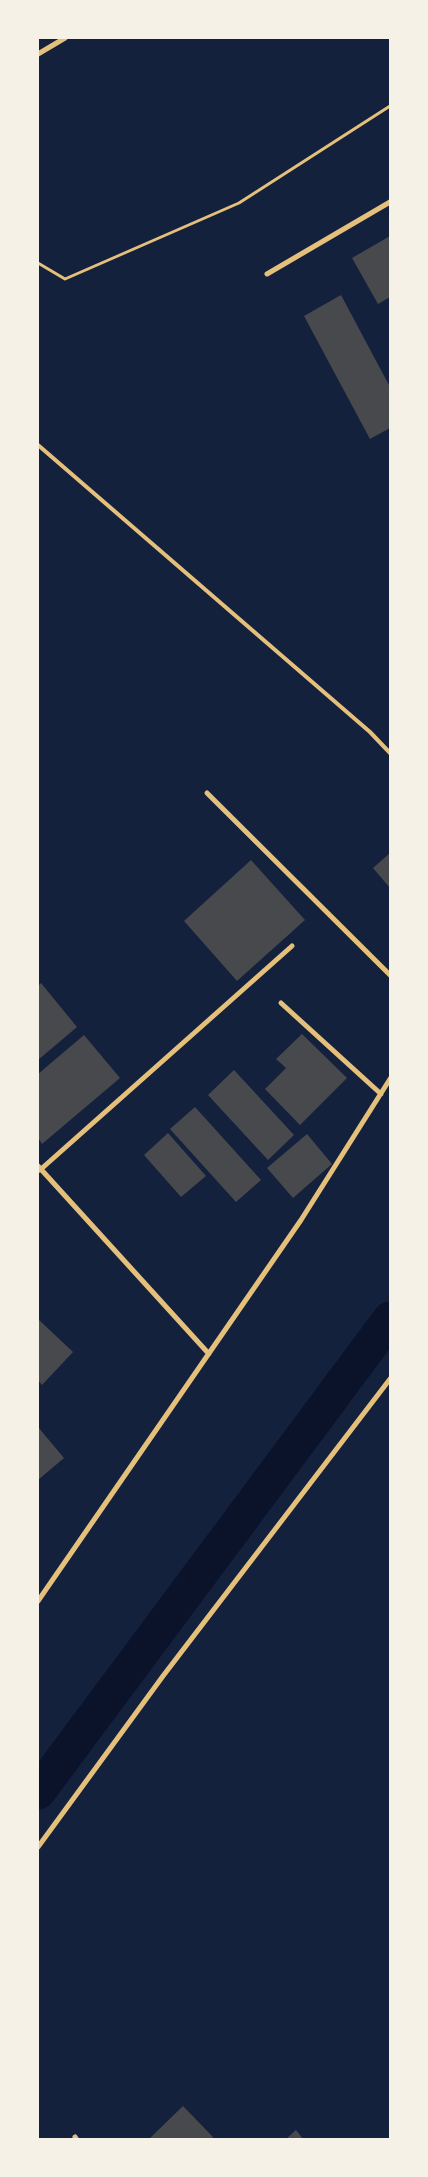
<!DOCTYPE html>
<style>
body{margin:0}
#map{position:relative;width:428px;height:2177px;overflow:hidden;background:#14213d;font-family:Roboto,sans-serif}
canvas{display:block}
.frame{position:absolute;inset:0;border:39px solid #f6f1e7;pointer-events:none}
</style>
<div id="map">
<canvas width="428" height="2177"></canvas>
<div class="frame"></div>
</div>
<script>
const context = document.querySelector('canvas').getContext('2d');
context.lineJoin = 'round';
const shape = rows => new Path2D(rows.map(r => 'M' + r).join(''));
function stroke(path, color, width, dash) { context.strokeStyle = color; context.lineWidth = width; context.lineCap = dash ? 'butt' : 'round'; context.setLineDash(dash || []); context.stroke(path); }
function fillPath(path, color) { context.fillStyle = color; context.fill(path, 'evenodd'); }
stroke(shape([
 [38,1792,390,1319]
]), '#0b132b', 35);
fillPath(shape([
 [390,236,390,297,378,304,352,258],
 [341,295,390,387,390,428,370,439,304,316],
 [390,853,390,888,373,868],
 [251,860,305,920,237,981,184,921],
 [41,983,77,1027,38,1060,38,986],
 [302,1034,347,1078,300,1125,265,1089,286,1068,276,1059],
 [84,1035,120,1078,42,1144,38,1138,38,1074],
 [234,1070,294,1135,268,1160,208,1095],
 [195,1107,261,1180,236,1202,170,1129],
 [168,1133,206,1176,181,1197,144,1155],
 [307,1134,332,1164,293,1198,267,1168],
 [38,1319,73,1352,42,1385,38,1380],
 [38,1427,64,1458,38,1480],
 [183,2106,213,2137,210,2140,148,2140],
 [296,2130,304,2140,285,2140]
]), '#48494c');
stroke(shape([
 [38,263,65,279,239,203,390,106]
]), '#e5c07b', 3);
stroke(shape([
 [38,445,370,732,390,753]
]), '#e5c07b', 4);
stroke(shape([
 [38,54,65,38],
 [267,274,390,202],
 [207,793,390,975],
 [281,1003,381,1094],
 [38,1166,209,1354],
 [40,1170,292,946],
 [38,1601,301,1220,390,1079],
 [38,1847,163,1676,390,1379],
 [75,2137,77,2140]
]), '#e5c07b', 5);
</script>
